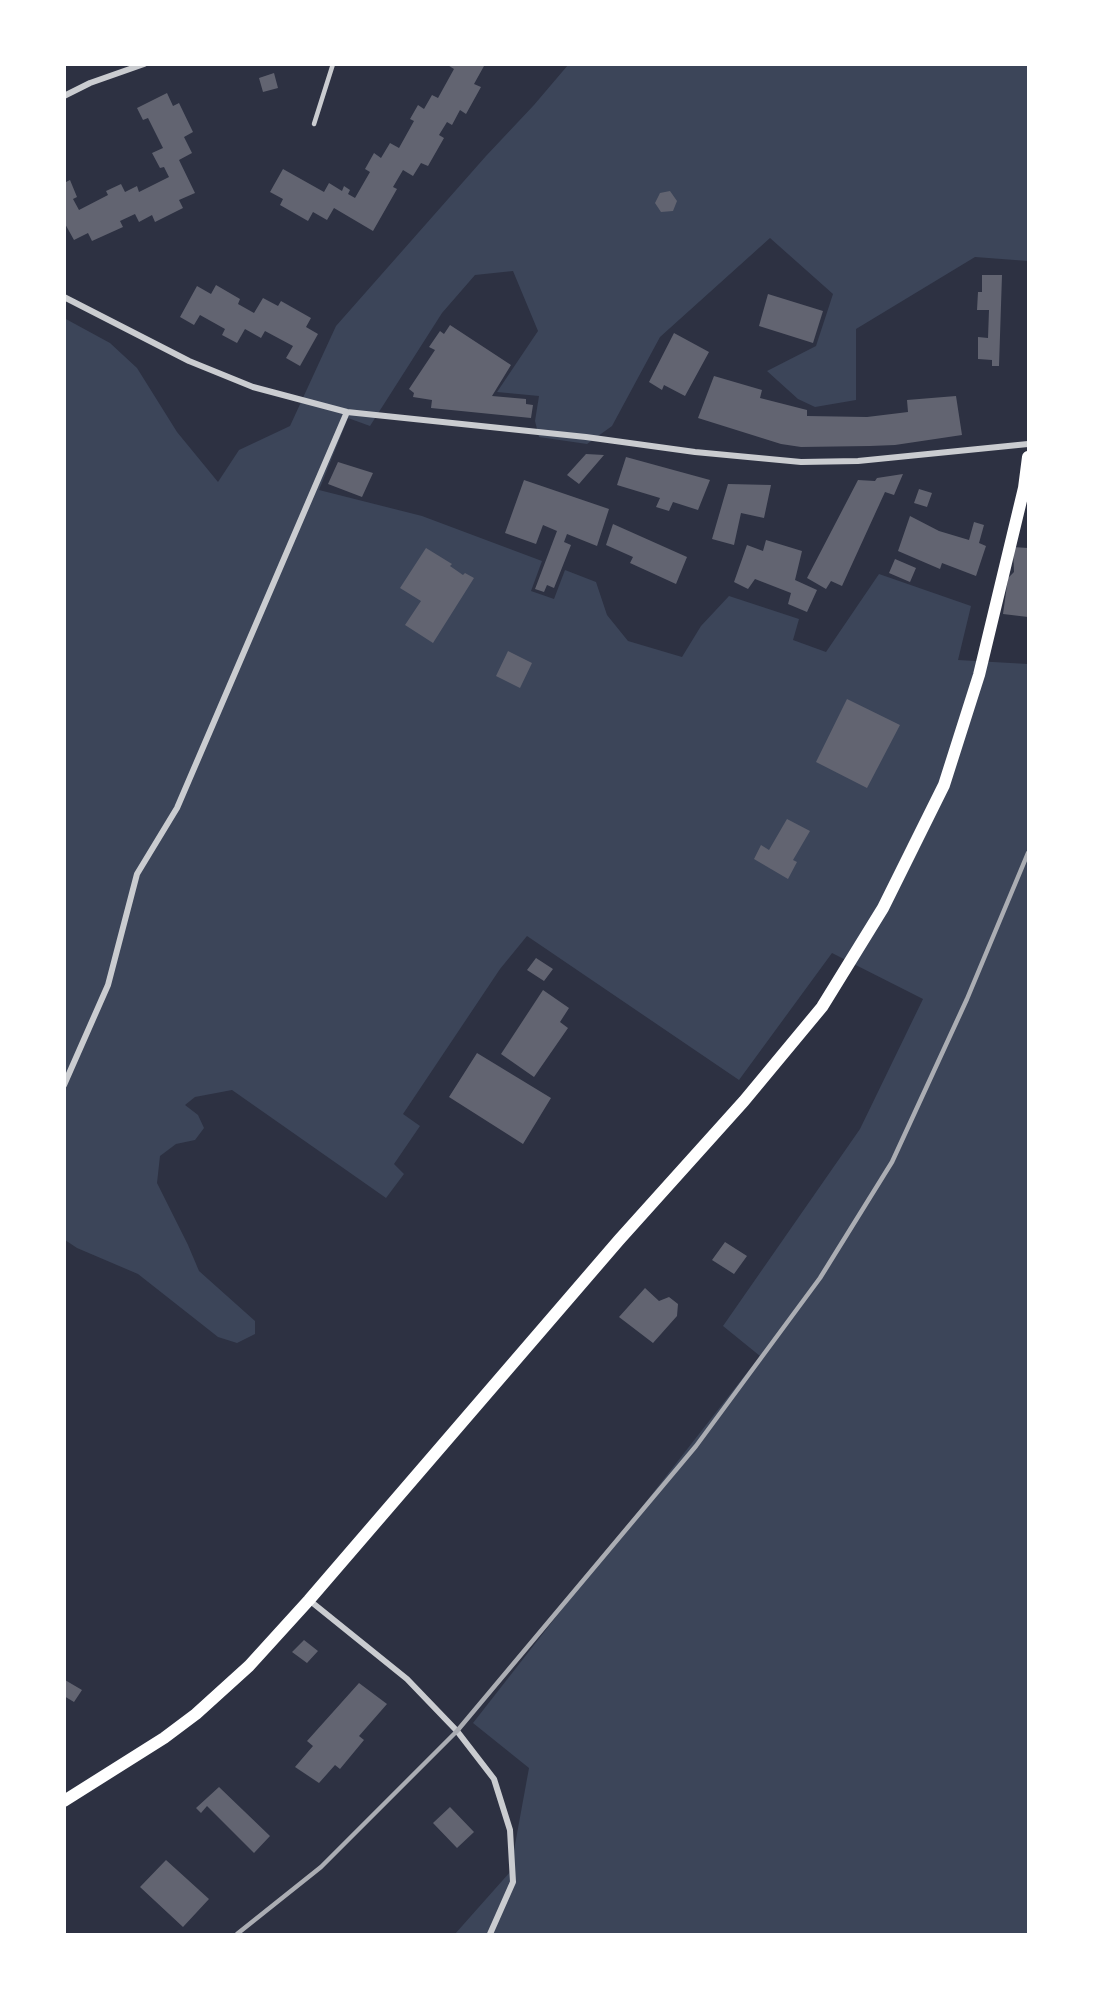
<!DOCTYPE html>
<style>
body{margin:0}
#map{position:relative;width:1093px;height:1999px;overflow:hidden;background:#2d3142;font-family:"Times New Roman",serif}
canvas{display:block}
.frame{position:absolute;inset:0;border:66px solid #fff;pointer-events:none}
</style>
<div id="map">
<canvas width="1093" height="1999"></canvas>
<div class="frame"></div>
</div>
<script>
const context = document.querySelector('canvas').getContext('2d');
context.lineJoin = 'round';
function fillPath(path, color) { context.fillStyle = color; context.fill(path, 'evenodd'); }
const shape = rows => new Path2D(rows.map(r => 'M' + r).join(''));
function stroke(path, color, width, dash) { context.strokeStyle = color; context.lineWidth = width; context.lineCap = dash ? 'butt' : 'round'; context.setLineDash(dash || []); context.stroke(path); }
fillPath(shape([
 [568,65,1028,65,1028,261,975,257,856,329,856,400,815,407,798,399,767,371,816,346,833,294,770,238,660,337,612,426,587,444,539,437,535,421,539,396,497,392,538,331,513,271,475,275,442,313,370,426,348,418,319,490,422,516,542,561,531,591,554,599,565,570,596,582,607,615,628,641,682,657,701,626,729,596,799,619,793,640,826,652,879,574,971,606,958,660,1028,664,1028,1934,455,1934,510,1872,529,1768,473,1723,760,1356,723,1326,860,1129,923,999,832,953,739,1080,527,936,500,969,403,1114,420,1126,394,1164,404,1174,386,1198,232,1090,195,1097,185,1105,198,1115,204,1128,195,1140,176,1144,160,1156,157,1183,188,1245,199,1271,255,1321,255,1334,237,1343,218,1337,138,1274,77,1248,65,1240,64,318,110,343,137,368,177,432,218,482,239,450,290,426,336,326,486,156,534,105]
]), '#3c4559');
fillPath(shape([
 [446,64,481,64,484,66,474,84,481,87,466,114,460,110,452,125,447,122,439,135,444,138,428,166,421,163,413,176,403,170,393,187,397,189,373,231,334,208,327,220,313,212,308,221,280,205,283,199,270,192,283,169,324,192,329,183,342,191,344,186,350,190,348,194,355,198,370,172,365,169,374,153,381,158,390,143,399,148,414,121,410,119,418,105,424,109,432,95,438,98,454,69],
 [274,73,278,88,263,92,259,78],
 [167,93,173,106,179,103,193,132,184,137,192,153,179,160,195,193,179,200,183,208,155,222,152,215,139,222,135,214,120,221,123,227,92,241,88,233,74,240,64,222,64,183,70,180,77,197,73,199,79,210,108,195,106,191,121,184,125,192,137,186,139,192,169,177,164,167,160,168,152,153,163,148,148,118,143,120,137,108],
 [670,191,677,201,673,211,661,212,655,203,660,193],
 [982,275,1002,275,999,366,992,366,992,360,978,359,978,337,988,338,989,310,977,310,978,292,982,292],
 [216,285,240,299,238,304,254,313,263,298,278,306,281,301,311,318,306,327,318,334,300,366,286,358,293,346,265,331,261,338,245,329,237,343,222,335,225,329,200,315,194,325,180,317,197,286,211,294],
 [768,294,823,311,813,343,759,326],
 [450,325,511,365,492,396,526,399,526,404,533,405,531,418,431,408,432,400,413,397,414,393,409,389,435,350,429,347,440,331,444,334],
 [674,333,709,352,685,396,664,385,662,390,649,382],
 [714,376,762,390,760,398,807,410,807,416,867,417,908,412,907,400,956,396,962,435,895,445,870,446,801,447,781,444,698,418],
 [586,454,604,455,579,484,567,475],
 [626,457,710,480,698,510,673,502,669,511,656,507,660,498,617,485],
 [338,462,373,473,362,497,328,484],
 [903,474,894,495,885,492,842,586,831,581,826,589,807,578,858,480,875,481,877,478],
 [524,480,609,509,597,546,567,534,564,542,571,545,554,588,547,585,544,592,535,589,557,531,543,525,536,544,505,533],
 [728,484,771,485,764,518,741,513,734,545,712,539],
 [919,489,932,493,927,507,914,503],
 [910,516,939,531,969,540,974,522,984,525,979,543,986,546,976,576,942,563,940,569,898,551],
 [613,524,687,557,676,584,630,563,633,557,606,545],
 [766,540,802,551,795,580,817,590,807,612,788,604,791,593,755,579,748,589,734,582,747,545,763,551],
 [1013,547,1028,548,1028,617,1003,614,1008,578,1014,572],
 [426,548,452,564,450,566,463,575,465,573,474,578,433,643,405,625,421,601,400,588],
 [895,559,916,568,910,582,889,573],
 [508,651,532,663,520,688,496,676],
 [847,699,900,725,867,788,816,762],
 [787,819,810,831,793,860,797,862,788,879,754,859,761,845,769,850],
 [536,958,553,969,544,981,527,970],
 [543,990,569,1008,560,1022,568,1028,534,1077,501,1054],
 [477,1053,551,1098,523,1144,449,1097],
 [725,1242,747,1256,734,1274,712,1260],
 [645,1288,659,1301,669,1297,678,1304,677,1316,653,1343,619,1317],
 [304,1640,318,1651,307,1663,292,1652],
 [65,1680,82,1690,74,1702,64,1696],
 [359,1683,387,1704,359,1736,364,1740,340,1769,335,1765,319,1783,295,1767,313,1746,307,1741],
 [219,1787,270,1836,254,1853,207,1806,201,1813,196,1808],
 [450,1807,474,1832,457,1848,433,1823],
 [166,1860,209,1899,183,1927,140,1887]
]), '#626471');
stroke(shape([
 [314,124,333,64]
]), '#caccd0', 4.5);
stroke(shape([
 [64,96,90,83,144,64],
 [64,297,189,361,253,387,347,412,586,437,695,452,801,462,858,461,1028,444],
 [64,1085,108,985,137,874,177,808,347,412],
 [309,1600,407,1679,457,1731,494,1779,510,1830,513,1882,490,1934]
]), '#caccd0', 6);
stroke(shape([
 [64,1801,164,1738,196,1714,249,1666,309,1600,619,1240,744,1101,822,1007,883,908,944,785,979,675,1024,488,1028,457]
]), '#fff', 12);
stroke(shape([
 [237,1934,321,1867,457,1731,696,1446,820,1278,892,1162,967,999,1028,853]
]), '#abadb3', 4.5);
</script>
